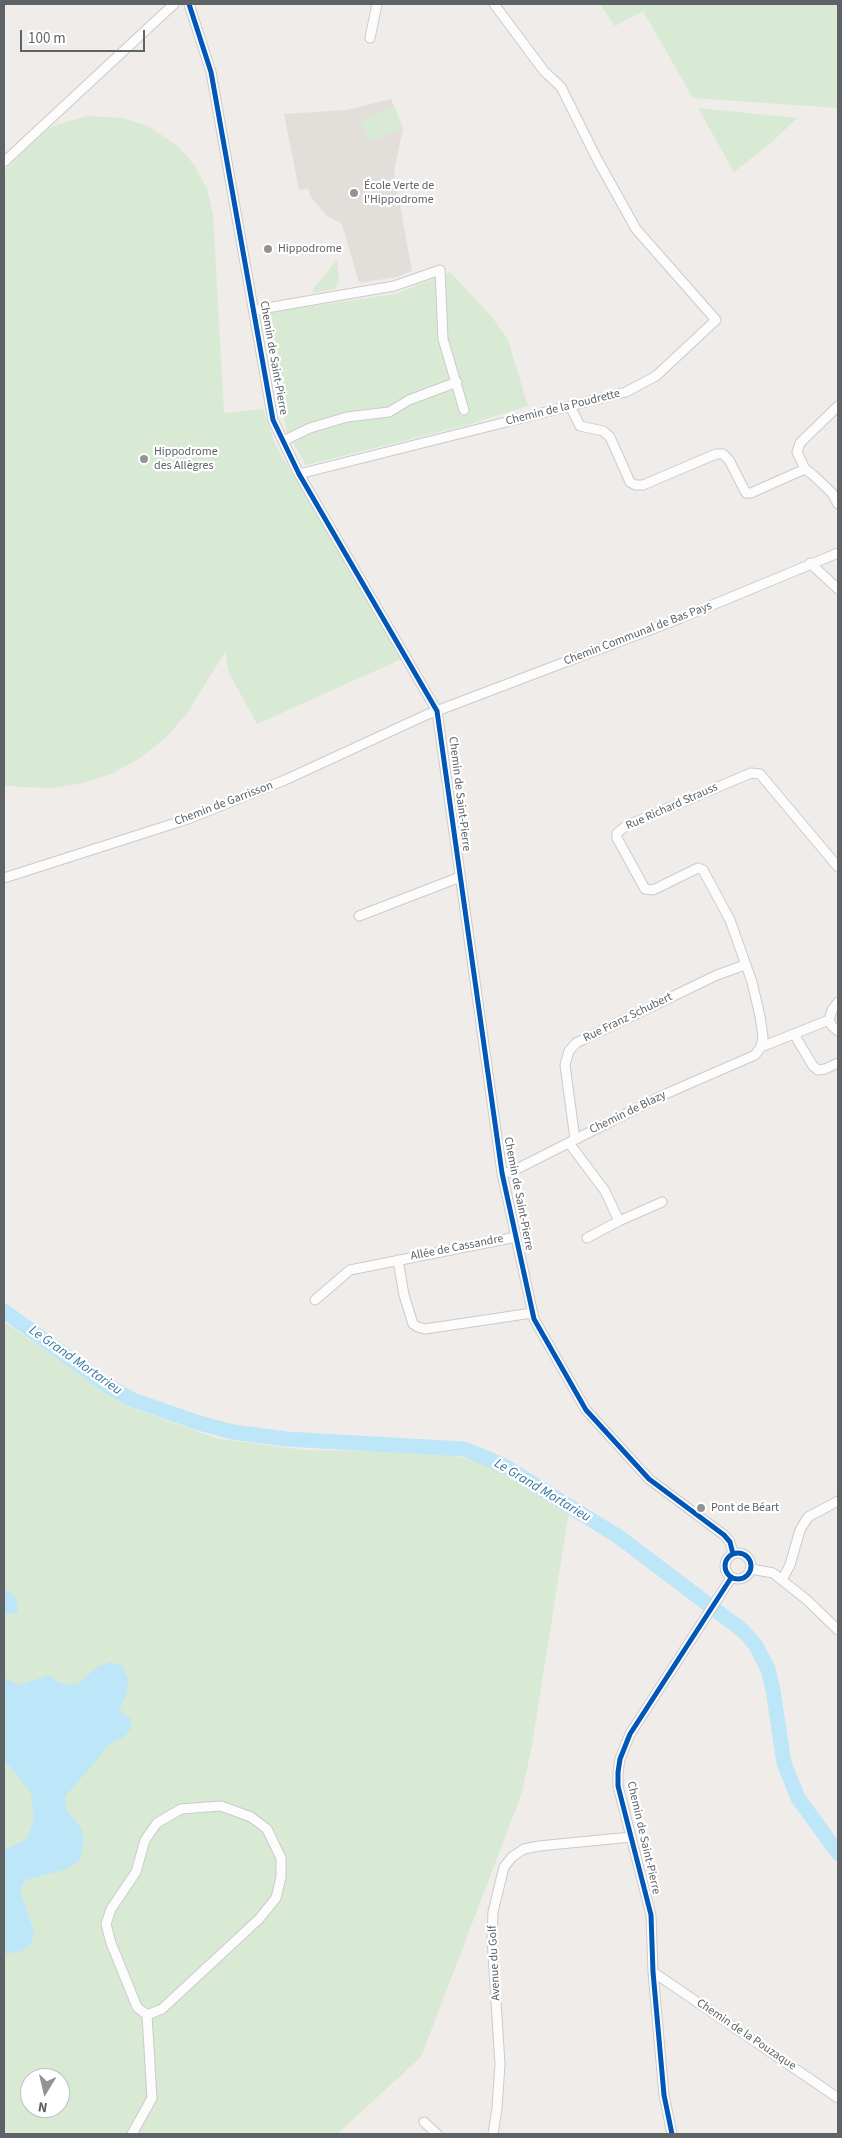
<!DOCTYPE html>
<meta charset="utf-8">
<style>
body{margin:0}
#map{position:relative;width:842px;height:2138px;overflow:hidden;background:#efece9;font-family:"Source Sans 3",sans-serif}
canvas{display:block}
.frame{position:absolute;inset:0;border:5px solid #5e6367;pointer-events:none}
.north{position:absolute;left:20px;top:2068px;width:50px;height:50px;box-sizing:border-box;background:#fff;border:1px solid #bfc1c2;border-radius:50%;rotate:189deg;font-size:14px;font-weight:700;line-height:20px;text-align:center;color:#5e6367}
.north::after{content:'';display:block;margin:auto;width:18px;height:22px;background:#919394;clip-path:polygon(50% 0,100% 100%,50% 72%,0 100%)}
.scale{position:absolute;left:20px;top:30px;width:125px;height:22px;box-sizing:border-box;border:2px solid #5e6367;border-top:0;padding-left:6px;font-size:15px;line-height:18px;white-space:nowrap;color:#5e6367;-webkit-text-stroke:4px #fff;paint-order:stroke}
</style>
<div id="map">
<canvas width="842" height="2138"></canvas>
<div class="frame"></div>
<div class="north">N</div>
<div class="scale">100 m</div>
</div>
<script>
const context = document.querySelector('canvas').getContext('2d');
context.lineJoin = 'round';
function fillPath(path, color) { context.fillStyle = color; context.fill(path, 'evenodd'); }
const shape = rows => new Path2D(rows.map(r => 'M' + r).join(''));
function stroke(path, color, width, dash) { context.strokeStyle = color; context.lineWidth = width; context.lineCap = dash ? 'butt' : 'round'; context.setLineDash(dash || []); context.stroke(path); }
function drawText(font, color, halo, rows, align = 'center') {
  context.font = font + ' "Source Sans 3",sans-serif'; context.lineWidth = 4.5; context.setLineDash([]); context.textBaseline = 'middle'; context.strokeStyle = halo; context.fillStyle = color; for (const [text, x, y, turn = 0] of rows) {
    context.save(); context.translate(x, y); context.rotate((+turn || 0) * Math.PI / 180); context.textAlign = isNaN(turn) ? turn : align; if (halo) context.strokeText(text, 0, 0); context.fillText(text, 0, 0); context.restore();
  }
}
fillPath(shape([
 [391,99,403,128,394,172,412,271,397,277,359,283,342,224,326,215,310,196,308,188,299,190,284,114,347,110]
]), '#e2ded9');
fillPath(shape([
 [600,4,838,4,838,108,693,98,643,11,615,26],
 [394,106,403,128,369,142,361,120],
 [698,108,797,118,773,141,734,172],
 [87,116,123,118,148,126,179,147,195,166,207,189,213,214,224,413,263,409,275,444,293,475,404,658,257,724,229,673,225,652,186,715,164,739,140,758,113,773,84,783,53,788,21,787,4,785,4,171,40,135,53,126],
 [337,260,339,282,334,289,313,293,313,289],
 [450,272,492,317,508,340,528,406,467,425,306,465,287,432,267,319,271,312,395,294],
 [4,1322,129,1407,219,1439,305,1450,431,1452,488,1463,569,1511,532,1745,522,1793,421,2057,337,2134,4,2134],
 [30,2078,60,2078,60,2108,30,2108]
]), '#d9ead4');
fillPath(shape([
 [4,1589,16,1597,18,1613,4,1614],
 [111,1662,123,1666,128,1679,127,1692,119,1711,130,1718,132,1727,125,1736,109,1745,65,1797,66,1809,83,1831,83,1847,79,1861,67,1869,25,1880,20,1891,34,1932,31,1944,22,1951,4,1954,4,1850,27,1839,34,1818,31,1793,4,1759,4,1678,19,1685,49,1675,58,1682,70,1685,79,1683,97,1667]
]), '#bde6f8');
stroke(shape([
 [4,1311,108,1386,133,1400,199,1423,233,1432,286,1439,464,1449,503,1465,619,1537,742,1630,755,1644,768,1669,773,1690,784,1763,798,1798,838,1853]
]), '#bde6f8', 15);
const minor = shape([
 [189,4,211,72,273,420,299,474,437,711,502,1173,534,1319,586,1410,649,1479,724,1535,730,1542,733,1554],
 [370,38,377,4],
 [4,162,174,4],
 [255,310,394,286,440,270,443,339,464,410],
 [570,406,580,426,603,431,610,437,630,482,635,485,643,485,716,454,723,454,729,460,746,493,751,493,805,469],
 [838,406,800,443,797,452,805,469,812,474,832,493,838,504],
 [283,441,310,428,347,417,389,412,409,400,457,382],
 [299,474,626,392,656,376,716,320,636,229,597,159,561,87,544,71,494,4],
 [810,563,838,589],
 [4,878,188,819,285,780,426,715,681,618,838,553],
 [359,916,460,877],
 [838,1002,832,1010,829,1020,832,1026,838,1031],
 [794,1034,813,1066,818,1070,825,1069,838,1063],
 [761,1047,829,1020],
 [575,1139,565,1065,569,1051,576,1043,717,975,745,965],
 [569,1143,605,1191,619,1221,662,1202],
 [502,1173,511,1172,661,1096,755,1055,761,1047,763,1037,760,1016,752,982,730,920,703,870,698,868,653,890,645,889,617,838,617,833,626,826,751,773,760,774,838,867],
 [587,1238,619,1221],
 [398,1260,404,1295,413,1324,418,1327,425,1329,532,1313],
 [315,1300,350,1270,516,1237],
 '725 1566a13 13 0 1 1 26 0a13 13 0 1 1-26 0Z',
 [751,1569,773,1573,807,1600,838,1630],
 [782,1580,790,1565,800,1530,808,1517,838,1501],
 [653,1972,838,2098],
 [424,2122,437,2134],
 [132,2134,152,2098,147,2015,137,2007,111,1943,106,1924,111,1909,136,1872,145,1840,157,1823,181,1809,221,1806,251,1817,267,1829,281,1858,281,1877,276,1898,259,1919,162,2009,147,2015],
 [493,2134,497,2108,500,2064,492,1938,493,1912,504,1867,512,1857,524,1849,539,1846,631,1837],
 [672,2134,664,2095,653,1972,651,1915,618,1786,618,1772,620,1759,630,1734,731,1578]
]);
stroke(minor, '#cbcbcb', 11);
stroke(minor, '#fdfcfc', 9);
stroke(shape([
 [189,4,211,72,273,420,299,474,437,711,502,1173,534,1319,586,1410,649,1479,724,1535,730,1542,733,1554],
 '725 1566a13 13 0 1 1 26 0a13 13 0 1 1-26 0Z',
 [672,2134,664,2095,653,1972,651,1915,618,1786,618,1772,620,1759,630,1734,731,1578]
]), '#0057b8', 5);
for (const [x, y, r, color] of [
 [354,193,5,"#919394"],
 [268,249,5,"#919394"],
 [144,459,5,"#919394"],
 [701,1508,5,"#919394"]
]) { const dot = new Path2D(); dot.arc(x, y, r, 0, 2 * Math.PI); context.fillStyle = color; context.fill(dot); stroke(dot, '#fff', 2); }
drawText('12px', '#5e6367', '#fff', [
 ["École Verte de",364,186],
 ["l'Hippodrome",364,200],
 ["Hippodrome",278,249],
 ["Hippodrome",154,452],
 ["des Allègres",154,466],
 ["Pont de Béart",711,1508]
], 'left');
drawText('12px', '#5e6367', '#fff', [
 ["Chemin de Saint-Pierre",273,358,80],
 ["Chemin de la Poudrette",563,408,-14],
 ["Chemin Communal de Bas Pays",638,634,-21],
 ["Chemin de Saint-Pierre",459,794,83],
 ["Chemin de Garrisson",224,804,-21],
 ["Rue Richard Strauss",672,807,-24],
 ["Rue Franz Schubert",628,1018,-26],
 ["Chemin de Blazy",628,1113,-26],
 ["Chemin de Saint-Pierre",518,1194,79],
 ["Allée de Cassandre",457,1248,-11],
 ["Chemin de Saint-Pierre",643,1838,77],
 ["Avenue du Golf",495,1963,-93],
 ["Chemin de la Pouzaque",746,2035,34]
]);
drawText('italic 14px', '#3b79a3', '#fff', [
 ["Le Grand Mortarieu",75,1361,35],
 ["Le Grand Mortarieu",542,1491,31]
]);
</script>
